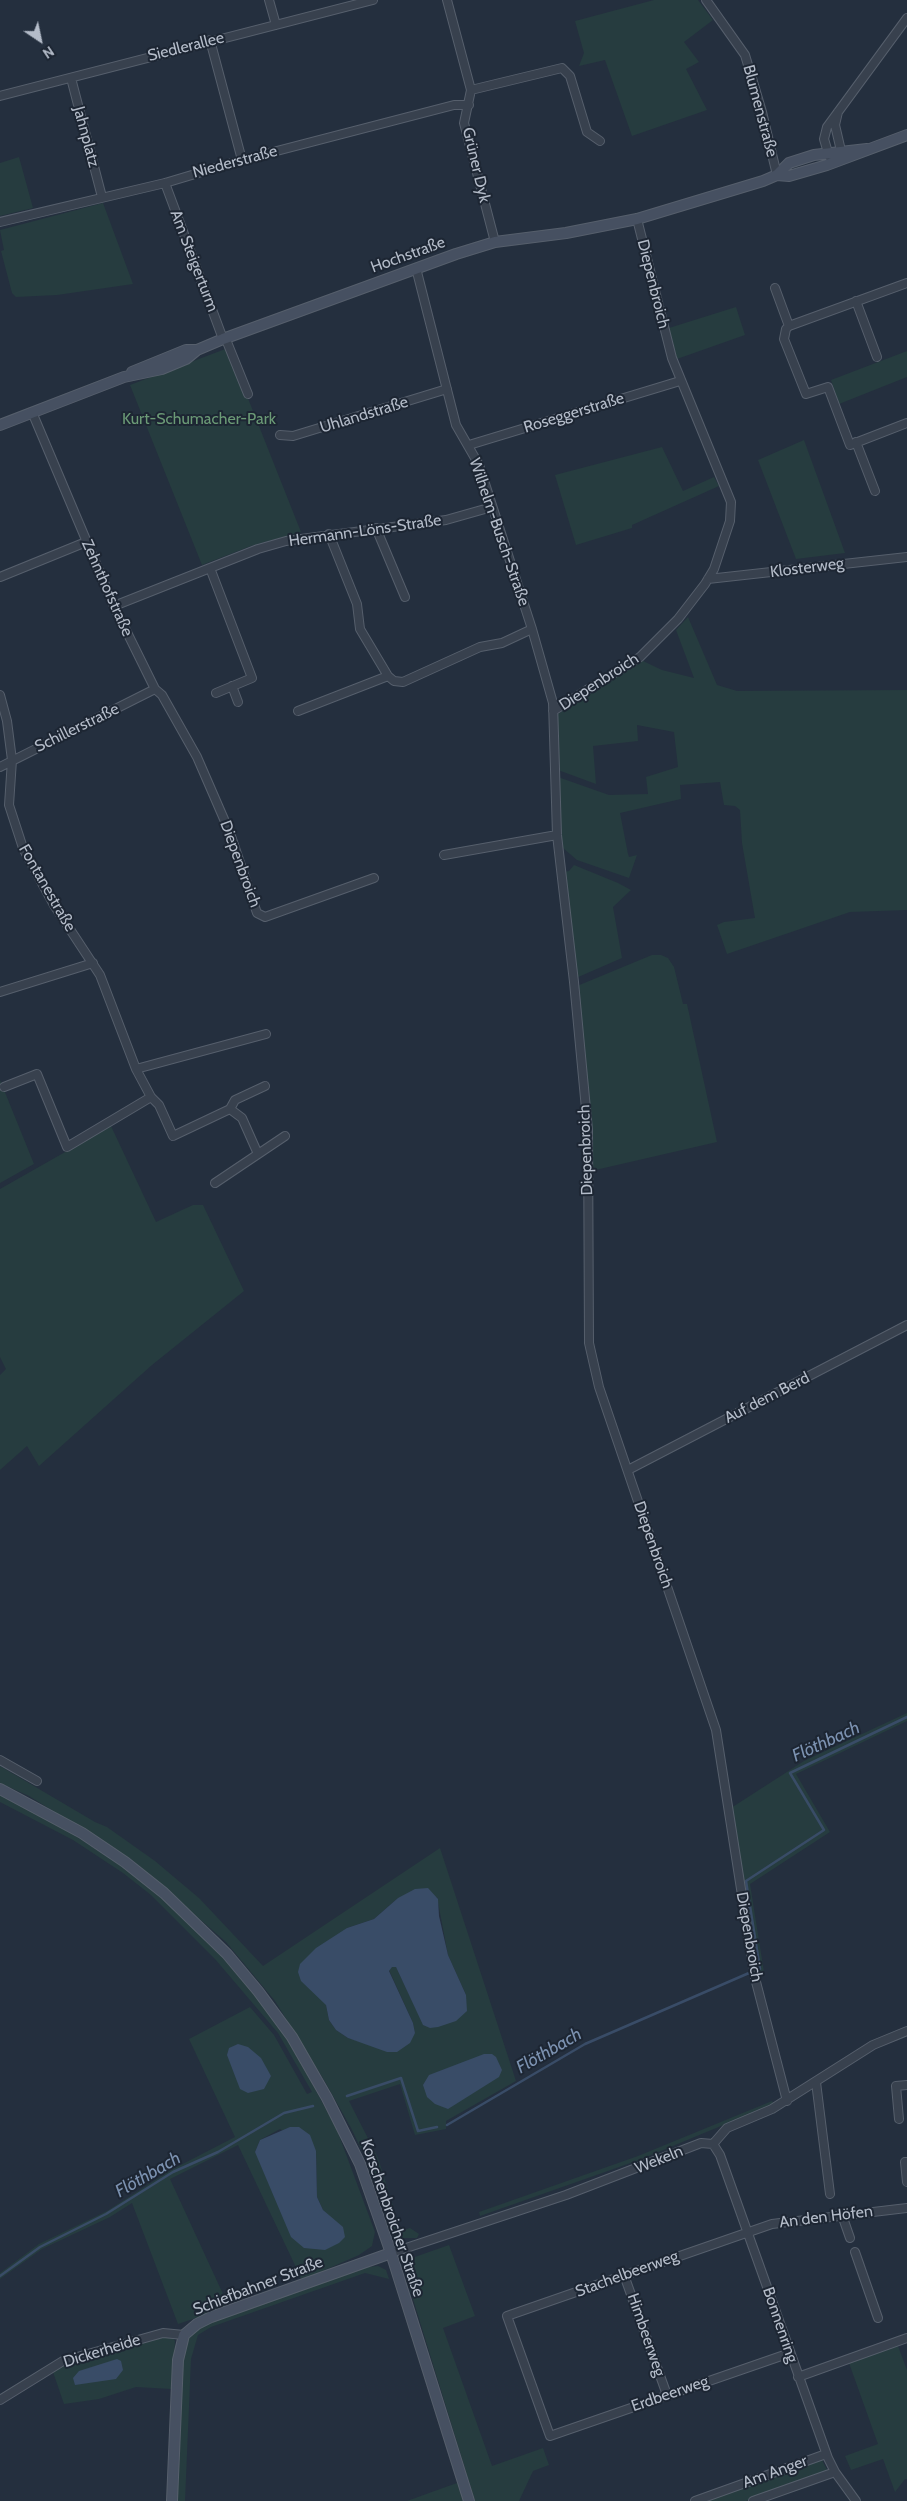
<!DOCTYPE html>
<meta charset="utf-8">
<style>
body{margin:0}
#map{position:relative;width:907px;height:2501px;overflow:hidden;background:#242f3e;font-family:Cabin,sans-serif}
canvas{display:block}
.north{position:absolute;left:15px;top:15px;width:50px;height:50px;-webkit-text-stroke:4px #1d2633;paint-order:stroke;rotate:146deg;font-size:14px;font-weight:700;line-height:20px;text-align:center;color:#b4bcc9}
.north::after{content:'';display:block;margin:auto;width:18px;height:22px;background:#b4bcc9;clip-path:polygon(50% 0,100% 100%,50% 72%,0 100%)}
</style>
<div id="map">
<canvas width="907" height="2501"></canvas>
<div class="north">N</div>
</div>
<script>
const context = document.querySelector('canvas').getContext('2d');
context.lineJoin = 'round';
function fillPath(path, color) { context.fillStyle = color; context.fill(path, 'evenodd'); }
const shape = rows => new Path2D(rows.map(r => 'M' + r).join(''));
function stroke(path, color, width, dash) { context.strokeStyle = color; context.lineWidth = width; context.lineCap = dash ? 'butt' : 'round'; context.setLineDash(dash || []); context.stroke(path); }
function drawText(font, color, halo, rows, align = 'center') {
  context.font = font + ' Cabin,sans-serif'; context.lineWidth = 4; context.setLineDash([]); context.textBaseline = 'middle'; context.strokeStyle = halo; context.fillStyle = color; for (const [text, x, y, turn = 0] of rows) {
    context.save(); context.translate(x, y); context.rotate((+turn || 0) * Math.PI / 180); context.textAlign = isNaN(turn) ? turn : align; if (halo) context.strokeText(text, 0, 0); context.fillText(text, 0, 0); context.restore();
  }
}
fillPath(shape([
 [654,0,698,0,713,20,684,42,699,62,686,69,707,110,632,136,605,60,579,66,584,53,575,21],
 [19,157,33,208,0,216,0,163],
 [103,203,133,284,57,295,16,297,12,293,1,251,4,250,0,230],
 [736,307,745,335,677,359,669,328],
 [228,348,301,532,251,546,202,565,130,385],
 [907,351,907,377,839,404,831,380],
 [804,440,845,553,796,559,758,460],
 [662,447,683,491,714,477,719,486,632,525,632,528,576,545,555,475],
 [688,617,717,685,737,691,907,690,907,910,850,912,727,954,717,925,724,922,755,918,742,843,740,810,735,806,724,805,720,782,680,785,681,799,620,813,628,854,629,857,637,855,629,878,577,860,563,848,560,841,558,777,609,795,648,794,646,777,678,767,674,732,637,725,638,741,593,746,596,784,558,770,558,714,641,660,662,670,694,678,676,630],
 [574,865,618,883,631,890,613,907,622,958,576,978,564,872,569,871],
 [652,955,661,955,668,958,674,967,683,1004,687,1004,717,1142,591,1171,591,1130,577,986],
 [0,1080,34,1164,0,1183],
 [111,1126,156,1222,193,1205,203,1205,244,1291,152,1365,39,1466,27,1446,0,1470,0,1375,6,1369,0,1357,0,1189],
 [907,1713,907,1721,796,1774,830,1832,750,1884,764,1972,759,1974,731,1808,804,1761],
 [0,1766,95,1822,107,1827,155,1861,199,1898,263,1966,440,1848,516,2081,446,2121,446,2129,415,2135,400,2084,349,2101,378,2158,401,2231,410,2228,419,2234,417,2238,403,2238,395,2234,388,2221,365,2157,351,2128,324,2080,275,2001,226,1942,132,1860,29,1796,0,1783],
 [437,1897,448,1955,466,1995,424,2025,396,1967,391,1967,389,1970,413,2023,415,2033,362,2042,348,2038,336,2030,329,2020,326,2005,347,1928,374,1919,398,1898],
 [0,1795,62,1827,129,1871,161,1897,220,1952,244,1980,284,2031,337,2130,375,2232,372,2246,359,2255,302,2280,238,2145,170,2179,229,2307,178,2324,132,2203,110,2217,42,2249,0,2279,0,2273,39,2244,107,2211,171,2170,235,2137,189,2039,250,2007,274,2035,307,2094,312,2092,278,2033,215,1959,151,1895,123,1873,73,1840,0,1802],
 [280,2129,316,2151,317,2197,323,2210,330,2217,255,2152,260,2140],
 [772,2101,774,2104,639,2160,480,2216,479,2212,638,2156],
 [449,2245,475,2316,443,2328,492,2466,543,2448,549,2465,533,2471,519,2501,475,2501,405,2273,404,2265,409,2259],
 [378,2266,386,2270,389,2279,365,2273,211,2327,198,2335,191,2359,185,2501,176,2501,183,2357,187,2341,194,2331,208,2322,368,2267],
 [162,2336,172,2337,175,2341,172,2389,136,2387,99,2399,64,2404,53,2372,65,2364],
 [898,2346,907,2370,907,2479,905,2479,895,2492,883,2459,851,2470,845,2456,878,2444,849,2363],
 [822,2460,828,2472,746,2501,707,2501],
 [457,2483,463,2501,407,2501,429,2493]
]), '#263c3f');
fillPath(shape([
 [428,1888,438,1899,439,1916,448,1955,466,1995,467,2011,456,2021,438,2027,430,2028,423,2025,396,1967,392,1967,389,1971,413,2023,415,2033,410,2043,397,2052,387,2052,348,2038,336,2030,329,2020,326,2005,301,1981,298,1972,300,1964,316,1948,347,1928,374,1919,398,1898,415,1889],
 [238,2044,248,2047,261,2058,271,2076,264,2089,248,2093,240,2089,227,2055,229,2048],
 [484,2054,492,2054,496,2057,502,2070,499,2077,448,2109,435,2104,427,2097,423,2085,429,2075],
 [290,2127,299,2127,310,2135,316,2151,317,2197,323,2210,343,2227,345,2237,339,2243,325,2250,304,2248,291,2237,255,2152,260,2140],
 [117,2359,121,2361,123,2370,116,2379,75,2385,73,2378,79,2371]
]), '#394c67');
stroke(shape([
 [758,1970,760,1969,746,1881,824,1830,790,1773,907,1717],
 [347,2096,401,2078,418,2131,437,2127],
 [447,2125,585,2044,749,1973],
 [0,2276,40,2247,106,2214,173,2172,218,2152,284,2113,313,2106]
]), '#394c67', 2.5);
const street = shape([
 [269,0,276,25],
 [447,0,471,90,464,123,495,242],
 [706,0,745,55,762,112,777,175],
 [210,40,242,160],
 [71,78,102,197],
 [471,90,562,68,570,76,587,132,600,141],
 [0,96,373,0],
 [838,112,835,125,842,155],
 [829,156,824,139,827,127,907,18],
 [165,183,223,339,227,342,248,394],
 [0,222,165,183,242,160,454,105,469,105],
 [416,268,456,425,479,465,532,629,553,703,557,835,574,982,588,1130,589,1343,599,1387,716,1730,755,1978,787,2101],
 [775,288,789,326,907,283],
 [856,301,877,357],
 [789,326,786,329,784,339,806,394,828,387,850,445,907,423],
 [32,412,114,606,155,689,162,695,197,757,230,833,257,913,265,917,374,878],
 [280,435,293,436,447,389],
 [856,442,875,491],
 [469,445,680,381],
 [376,528,405,597],
 [329,534,357,604,360,629,388,676],
 [210,568,252,678,216,693],
 [0,577,86,542],
 [708,579,907,557],
 [114,606,258,549,286,541,446,520,492,507],
 [232,686,238,702],
 [0,695,7,721,12,760,9,805,23,848,54,905,100,975,136,1069,266,1034],
 [298,711,388,676,394,681,403,682,480,647,502,643,532,629],
 [553,711,640,657,678,619,705,584,714,569,730,521,731,502,672,358,637,219],
 [0,767,155,689],
 [444,855,557,835],
 [0,992,93,963],
 [136,1069,151,1097,159,1105,173,1136,230,1109,242,1118,258,1154],
 [4,1087,37,1074,67,1147,151,1097],
 [230,1109,235,1100,265,1086],
 [215,1183,285,1136],
 [628,1470,907,1325],
 [0,1760,37,1781],
 [816,2082,830,2194],
 [899,2119,896,2086,907,2085],
 [713,2144,720,2155,828,2458,835,2472,856,2501],
 [713,2144,727,2128,772,2109,873,2045,907,2031],
 [907,2162,905,2162,907,2182],
 [842,2215,850,2238],
 [855,2252,878,2318],
 [391,2253,566,2195,701,2143,713,2144],
 [624,2275,667,2395],
 [790,2353,550,2436,507,2316,772,2224,907,2208],
 [798,2377,907,2338],
 [0,2400,63,2361,163,2333,184,2335],
 [695,2501,826,2454],
 [753,2501,835,2472]
]);
const secondary = shape([
 [777,175,789,176,827,165,907,135],
 [132,372,186,350,196,350],
 [0,425,124,377,162,369,186,359,197,350,223,339,456,254,495,242,566,233,637,219,763,181,777,175,789,163,814,155,867,149],
 [0,1789,82,1833,125,1862,164,1893,227,1954,258,1991,292,2037,327,2098,360,2164,391,2253,469,2501],
 [172,2501,178,2360,184,2335,197,2324,211,2317,391,2253]
]);
stroke(street, '#565f6c', 10);
stroke(secondary, '#565f6c', 12);
stroke(street, '#38414e', 8);
stroke(secondary, '#465061', 10);
drawText('16px', '#b4bcc9', '#1d2633', [
 ["Siedlerallee",186,47,-14],
 ["Blumenstraße",760,111,75],
 ["Jahnplatz",86,137,75],
 ["Niederstraße",235,162,-15],
 ["Grüner Dyk",476,165,77],
 ["Hochstraße",408,255,-20],
 ["Am Steigerturm",194,261,69],
 ["Diepenbroich",653,284,76],
 ["Roseggerstraße",574,413,-17],
 ["Uhlandstraße",364,415,-17],
 ["Hermann-Löns-Straße",365,531,-8],
 ["Wilhelm-Busch-Straße",499,532,71],
 ["Klosterweg",807,568,-7],
 ["Zehnthofstraße",107,588,66],
 ["Diepenbroich",599,682,-33],
 ["Schillerstraße",77,728,-26],
 ["Diepenbroich",240,864,70],
 ["Fontanestraße",47,888,60],
 ["Diepenbroich",586,1150,-92],
 ["Auf dem Berd",767,1398,-27],
 ["Diepenbroich",653,1545,71],
 ["Diepenbroich",749,1937,80],
 ["Wekeln",659,2160,-22],
 ["An den Höfen",826,2217,-7],
 ["Korschenbroicher Straße",392,2218,71],
 ["Stachelbeerweg",627,2274,-20],
 ["Schiefbahner Straße",258,2286,-21],
 ["Bonnenring",780,2325,71],
 ["Himbeerweg",646,2335,71],
 ["Dickerheide",102,2351,-17],
 ["Erdbeerweg",670,2394,-19],
 ["Am Anger",775,2472,-20]
]);
drawText('16px', '#6b9a76', '#1d2633', [
 ["Kurt-Schumacher-Park",199,419]
]);
drawText('italic 18px', '#7c92b1', '#1d2633', [
 ["Flöthbach",826,1742,-25],
 ["Flöthbach",549,2051,-30],
 ["Flöthbach",148,2175,-30]
]);
</script>
